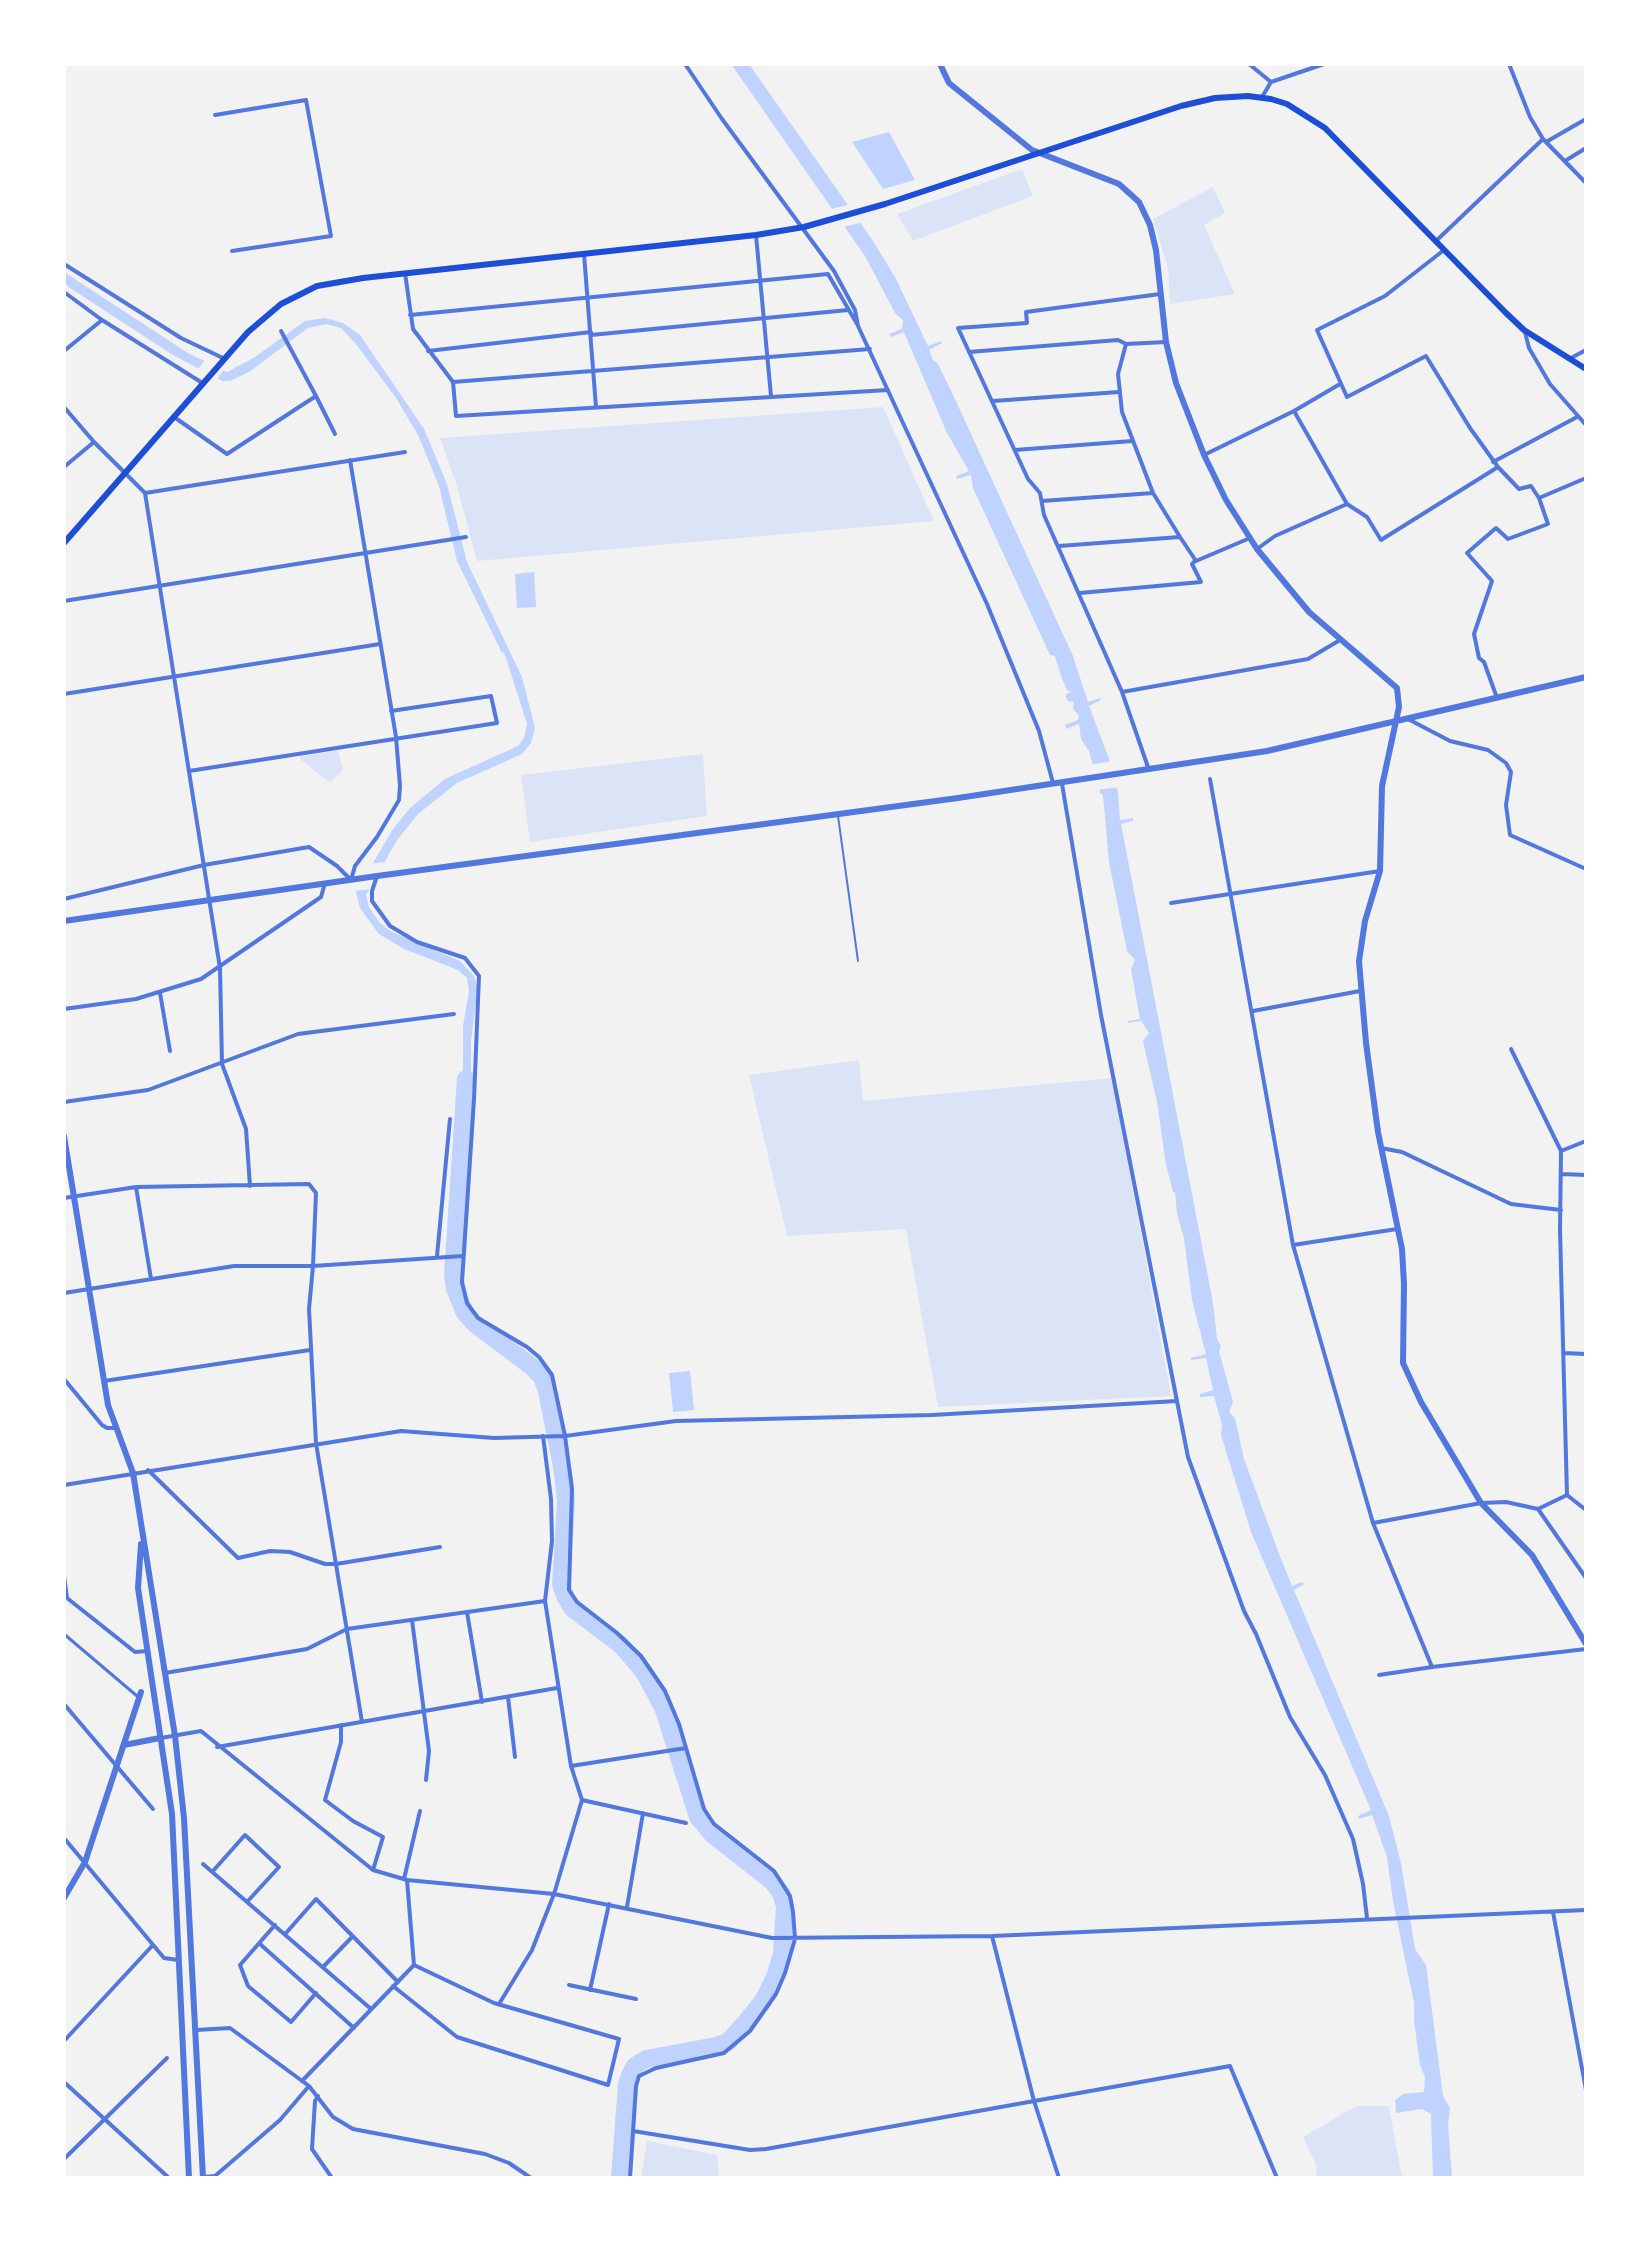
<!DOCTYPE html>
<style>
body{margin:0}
#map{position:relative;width:1650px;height:2242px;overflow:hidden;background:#f2f2f2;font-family:Quicksand,sans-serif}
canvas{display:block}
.frame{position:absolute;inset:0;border:66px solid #fff;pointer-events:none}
</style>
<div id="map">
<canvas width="1650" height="2242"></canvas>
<div class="frame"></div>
</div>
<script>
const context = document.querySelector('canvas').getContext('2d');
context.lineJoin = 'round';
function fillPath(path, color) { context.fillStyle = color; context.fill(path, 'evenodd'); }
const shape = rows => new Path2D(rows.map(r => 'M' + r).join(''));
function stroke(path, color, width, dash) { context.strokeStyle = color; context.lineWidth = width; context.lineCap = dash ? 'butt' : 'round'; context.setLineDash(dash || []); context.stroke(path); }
fillPath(shape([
 [1022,169,1033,196,913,241,897,214],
 [1213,187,1225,213,1204,225,1235,294,1170,304,1168,269,1153,219],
 [883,407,934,521,477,561,457,486,440,438],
 [338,751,343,770,330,783,300,759,300,756],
 [703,754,707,816,530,842,521,775],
 [859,1060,863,1101,1112,1078,1171,1396,938,1407,906,1229,787,1236,749,1075],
 [1356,2106,1389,2106,1402,2178,1316,2178,1317,2167,1303,2137],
 [647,2141,717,2155,719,2178,641,2178]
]), '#dbe4f7');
fillPath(shape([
 [731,64,749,64,871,238,895,277,928,346,941,341,942,343,929,350,933,360,938,364,954,397,1073,656,1088,702,1100,698,1101,700,1089,706,1108,756,1118,792,1120,820,1133,818,1133,821,1121,824,1213,1303,1217,1339,1221,1346,1219,1351,1233,1402,1229,1412,1235,1418,1244,1459,1281,1559,1292,1586,1302,1582,1304,1584,1294,1590,1389,1816,1401,1863,1415,1949,1426,1965,1443,2096,1450,2108,1448,2125,1452,2178,1433,2178,1431,2114,1422,2109,1396,2113,1395,2100,1403,2094,1424,2092,1425,2077,1420,2065,1414,2021,1414,2003,1393,1901,1387,1857,1372,1815,1359,1819,1358,1816,1371,1810,1251,1532,1221,1435,1222,1425,1214,1396,1200,1397,1200,1394,1213,1390,1206,1358,1191,1360,1191,1358,1206,1354,1192,1300,1184,1238,1177,1214,1175,1192,1173,1192,1166,1165,1157,1102,1143,1041,1149,1033,1141,1021,1128,1023,1128,1021,1140,1019,1131,969,1135,960,1127,951,1109,862,1103,795,1100,793,1089,751,1081,739,1079,724,1066,729,1065,725,1078,720,1079,715,1073,709,1074,702,1068,701,1066,698,1066,694,1071,692,1067,690,1061,676,1055,656,1050,655,973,488,971,475,957,479,956,476,969,471,947,433,904,332,891,337,889,334,902,329,903,320,895,313,865,256],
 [889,132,915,180,883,189,852,142],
 [64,272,188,353,227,372,255,357,305,321,325,318,343,323,360,335,424,429,447,484,467,562,522,677,535,728,531,743,522,754,457,783,418,814,397,840,366,895,369,907,379,922,390,931,460,961,474,976,478,988,471,1041,471,1103,463,1103,463,1026,469,991,467,978,458,970,404,949,379,934,360,908,356,892,393,829,410,808,445,779,518,746,524,738,527,724,504,652,502,653,457,561,439,486,418,435,396,398,356,344,341,328,326,324,308,328,249,372,230,381,222,381,173,355,70,288,64,283],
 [534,572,536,607,517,608,515,574],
 [690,1371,694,1410,673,1412,669,1373]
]), '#bfd3fe');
fillPath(shape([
 [851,204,864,222,839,228,827,210],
 [207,358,225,368,215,382,196,371],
 [1114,761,1121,787,1095,790,1088,765],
 [384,862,381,876,372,889,354,891,368,864]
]), '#f2f2f2');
stroke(shape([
 [466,1079,453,1275,455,1289,465,1313,475,1324,531,1366,542,1377,547,1391,563,1472,566,1502,561,1584,565,1596,572,1608,621,1645,644,1672,663,1707,698,1817,713,1835,773,1882,781,1893,785,1906,782,1954,775,1977,763,2001,746,2022,728,2042,716,2046,646,2059,635,2066,630,2075,627,2084,620,2178]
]), '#bfd3fe', 18);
stroke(shape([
 [838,816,858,961]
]), '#5277de', 2);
stroke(shape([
 [64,1634,137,1696]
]), '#5277de', 3);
stroke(shape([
 [685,64,722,119,834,271,855,310,858,326,987,604,1039,731,1053,783],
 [1249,64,1271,82],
 [1262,97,1271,82,1324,64],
 [215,115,306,100,331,236,232,251],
 [1543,139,1586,183],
 [1546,142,1586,119],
 [1565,161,1586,148],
 [756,235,771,396],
 [1436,241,1543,139,1530,117,1509,64],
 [584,254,596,407],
 [64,264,181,338,225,359],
 [405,273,413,329,453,382,456,416,888,390],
 [64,292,102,320,204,384],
 [410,315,828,274,857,324],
 [1525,332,1529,348,1550,384,1586,425],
 [591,335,848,310],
 [1126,344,1118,374,1122,412,1153,493,1180,537,1196,561,1250,538],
 [64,351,102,320],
 [428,351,591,332],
 [969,352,1118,340,1126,344,1166,342],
 [1571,358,1586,350],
 [453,382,870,349],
 [316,396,335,434],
 [993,401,1119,392],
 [64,407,94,442,145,493,220,968,222,1064,246,1129,250,1186],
 [1294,411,1347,504],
 [174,417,227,454,316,396,281,331],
 [1015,450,1132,441],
 [1204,455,1294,411,1340,384],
 [350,460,396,737,400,786,399,800,377,837,355,866,351,880],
 [1493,462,1577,417],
 [64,467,94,442],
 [145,493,405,452],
 [1539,498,1586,478],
 [1042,501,1153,493],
 [1059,546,1180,537],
 [1257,549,1275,536,1347,504,1367,517,1381,540,1498,467,1470,428,1426,356,1347,397,1317,330,1385,296,1444,250],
 [1080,593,1201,582,1192,564,1195,561],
 [64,601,466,537],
 [1122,692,1308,659,1340,640],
 [64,694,380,644],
 [1497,698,1484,662,1479,658,1474,634,1492,581,1467,553,1496,528,1508,539,1548,524,1539,498,1531,486,1519,489,1498,467],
 [1408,719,1450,741,1488,750,1506,763,1511,772,1506,805,1510,835,1586,869],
 [1149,770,1122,692,1044,515,1040,493,1028,479,958,328,1027,323,1026,312,1160,294],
 [189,771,497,723,491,696,391,711],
 [1210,779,1293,1245,1373,1523,1432,1667,1586,1649],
 [1062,784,1101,1015,1188,1457,1244,1611,1256,1634,1290,1717,1325,1775,1353,1839,1363,1884,1367,1918],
 [377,876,372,891,372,901,390,926,417,942,465,958,479,976,474,1099,462,1282,467,1303,478,1318,527,1347,539,1357,552,1375,565,1436,572,1489,569,1590,577,1602,617,1633,641,1656,665,1691,679,1724,704,1809,714,1824,774,1871,790,1896,793,1912,795,1939,785,1973,776,1994,750,2031,724,2053,656,2068,639,2076,636,2086,630,2178],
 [64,899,204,865,309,847,337,866,351,880],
 [1171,903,1380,871],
 [160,993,170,1051],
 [64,1009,136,999,201,979,321,897,325,883],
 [1253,1011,1360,991],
 [1511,1049,1561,1151],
 [64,1102,148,1090,298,1034,454,1014],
 [1381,1148,1402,1152,1511,1204,1561,1210],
 [1562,1174,1586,1175],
 [136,1187,151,1279],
 [64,1198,136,1187,309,1184,316,1193,313,1266,309,1309,316,1443,362,1722],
 [1293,1245,1397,1229],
 [437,1256,450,1119],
 [64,1293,234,1266,313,1266,463,1256],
 [1563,1353,1586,1354],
 [64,1379,102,1425,107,1428,116,1428],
 [104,1381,310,1350],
 [148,1470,238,1558,270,1551,290,1552,325,1564,336,1564,440,1547],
 [64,1485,401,1431,494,1438,565,1436,676,1421,932,1415,1177,1401],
 [1567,1495,1560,1230,1561,1151,1586,1141],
 [1538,1509,1586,1578],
 [1373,1523,1481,1503,1506,1502,1538,1509,1567,1495,1586,1510],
 [64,1576,67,1598,135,1652,147,1651],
 [467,1612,482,1702],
 [412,1620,429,1751,426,1780],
 [165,1673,307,1649,347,1629,545,1601],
 [1379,1675,1432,1667],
 [508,1697,515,1757],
 [64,1704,153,1809],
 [341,1725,341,1742,325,1800,353,1821,383,1837,373,1870],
 [161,1738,201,1731,373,1870,407,1880,554,1894,772,1938,992,1936,1586,1910],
 [217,1747,557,1688],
 [571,1766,686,1748],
 [582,1800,686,1823],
 [64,1838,164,1958,178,1960],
 [203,1864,371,2009],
 [213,1871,245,1835,279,1867,247,1902],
 [404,1879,420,1811],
 [627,1907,643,1813],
 [1553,1912,1586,2090],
 [275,1925,240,1965,248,1986,291,2022,316,1993],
 [286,1933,316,1899,398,1982],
 [992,1936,1034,2101,1059,2178],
 [260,1944,354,2028],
 [324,1966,353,1936],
 [569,1985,636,1999],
 [393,1986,457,2037,608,2085,619,2039,494,2003,414,1965],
 [590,1990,609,1904],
 [499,2004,532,1950,554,1894,582,1800,571,1766,545,1601,552,1541,551,1499,543,1436],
 [196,2030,230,2028,309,2086,333,2117,353,2129,485,2154,509,2163,531,2178],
 [64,2041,152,1946],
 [302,2081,414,1965,407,1880],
 [64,2082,169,2178],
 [318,2096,315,2101,312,2149,332,2178],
 [633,2131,750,2150,766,2149,1230,2066,1277,2178],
 [64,2159,167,2058],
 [203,2177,215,2176,280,2120,309,2086],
 [1584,2178,1586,2178]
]), '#5277de', 4);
stroke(shape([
 [940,64,949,83,1032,150,1119,184,1139,202,1150,225,1156,250,1166,342,1176,383,1204,455,1226,500,1257,549,1309,612,1397,688,1399,707,1382,786,1380,871,1365,921,1359,961,1366,1043,1378,1132,1402,1249,1404,1284,1403,1363,1421,1402,1481,1503,1532,1555,1586,1644],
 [64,921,377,876,958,798,1267,751,1586,677],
 [64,1136,108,1405,133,1473,175,1736,184,1818,203,2178],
 [141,1544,138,1588,172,1814,189,2178],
 [124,1745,160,1738],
 [64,1898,85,1862,141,1692]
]), '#5277de', 6);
stroke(shape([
 [64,543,248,332,281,304,317,286,363,278,756,235,804,227,885,204,1181,106,1215,98,1248,96,1271,99,1287,104,1325,128,1506,313,1524,330,1586,369]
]), '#1d4ed8', 6);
</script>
